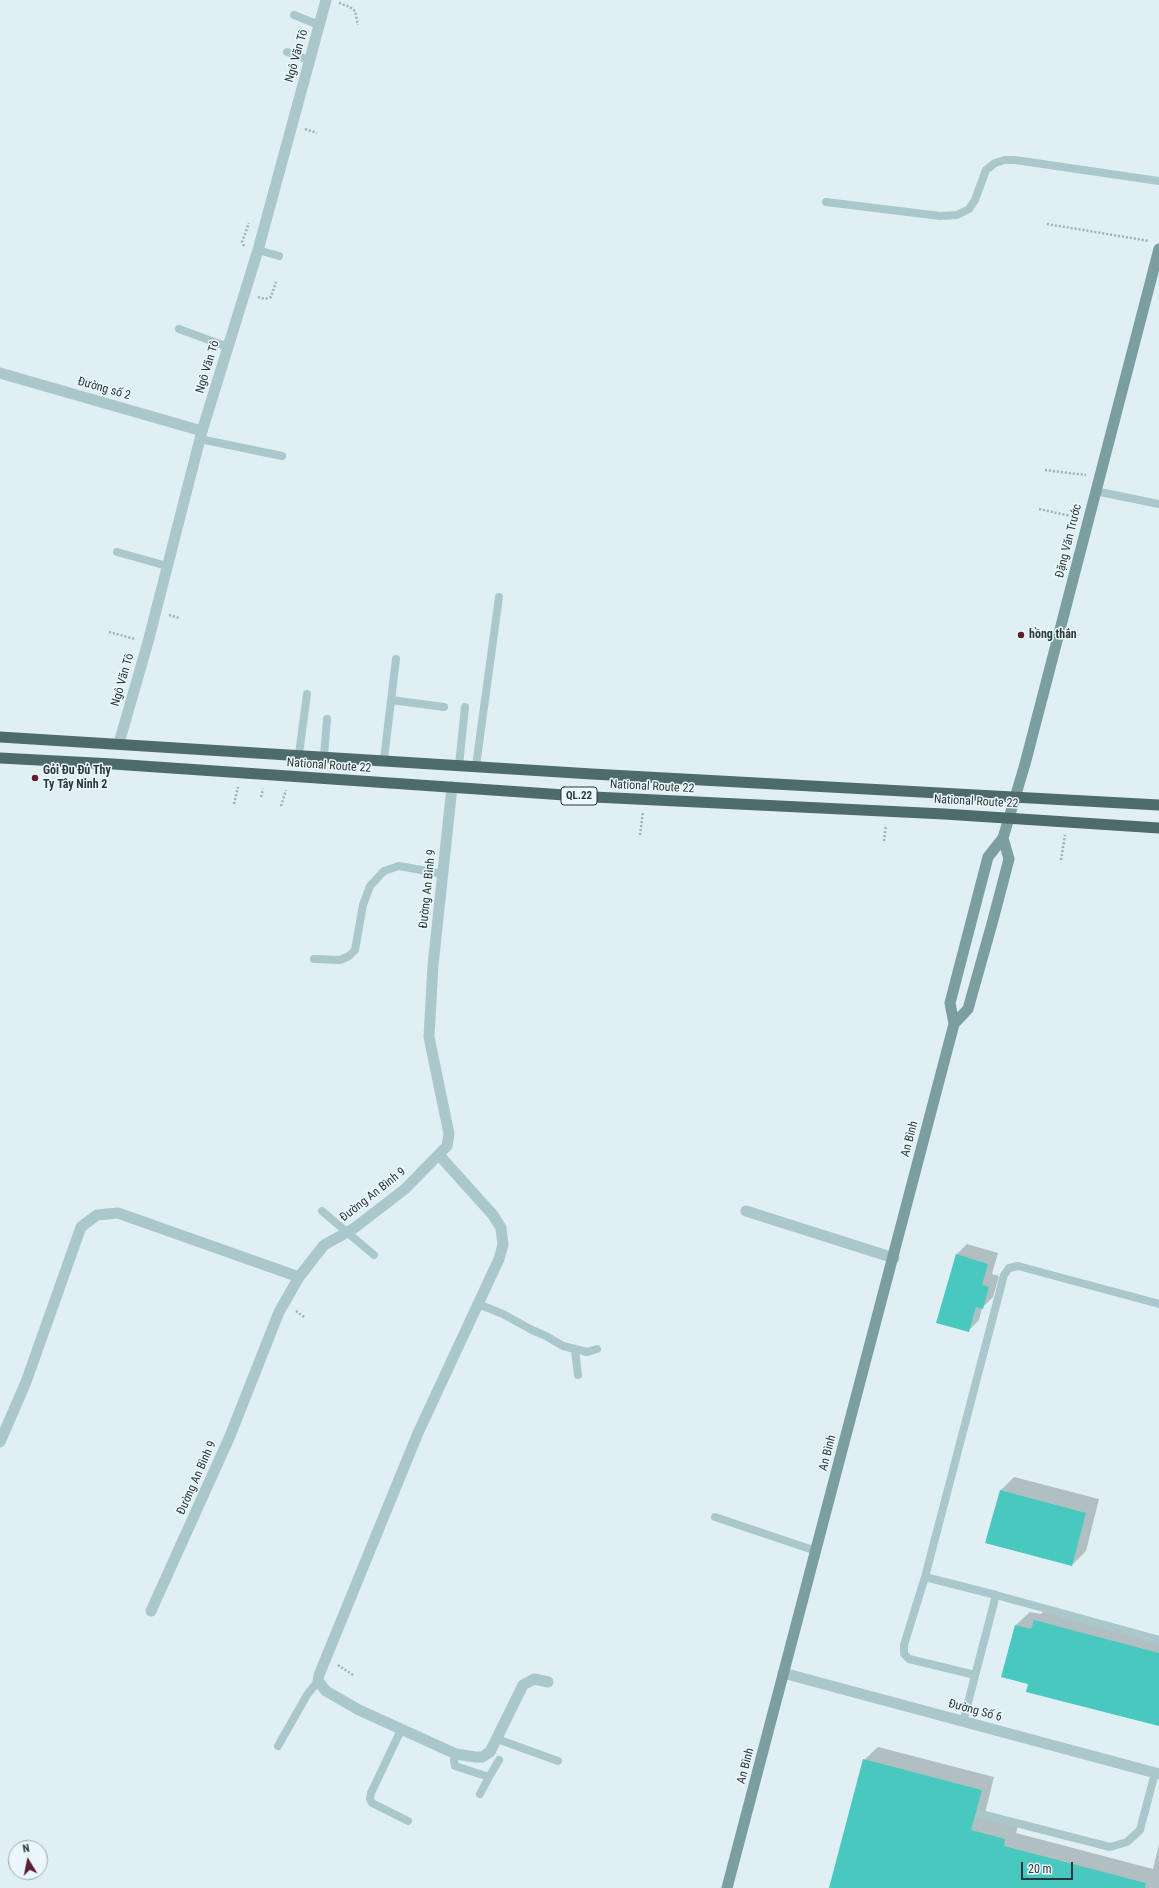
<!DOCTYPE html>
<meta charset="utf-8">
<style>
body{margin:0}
#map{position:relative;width:1159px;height:1888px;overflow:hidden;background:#dfeff3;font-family:"Roboto Condensed",sans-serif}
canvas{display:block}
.north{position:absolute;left:8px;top:1840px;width:40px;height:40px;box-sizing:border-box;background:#ecf7fb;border:1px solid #9eabae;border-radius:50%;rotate:350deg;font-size:11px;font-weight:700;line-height:16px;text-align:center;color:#2a3a3a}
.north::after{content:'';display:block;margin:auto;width:14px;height:18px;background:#5d1e2e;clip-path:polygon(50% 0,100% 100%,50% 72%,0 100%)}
.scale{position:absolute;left:1021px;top:1862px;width:52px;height:18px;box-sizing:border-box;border:2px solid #2a3a3a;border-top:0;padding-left:5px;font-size:12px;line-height:14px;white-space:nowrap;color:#2a3a3a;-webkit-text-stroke:3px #ecf7fb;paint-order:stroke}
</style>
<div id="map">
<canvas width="1159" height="1888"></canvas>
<div class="north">N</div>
<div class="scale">20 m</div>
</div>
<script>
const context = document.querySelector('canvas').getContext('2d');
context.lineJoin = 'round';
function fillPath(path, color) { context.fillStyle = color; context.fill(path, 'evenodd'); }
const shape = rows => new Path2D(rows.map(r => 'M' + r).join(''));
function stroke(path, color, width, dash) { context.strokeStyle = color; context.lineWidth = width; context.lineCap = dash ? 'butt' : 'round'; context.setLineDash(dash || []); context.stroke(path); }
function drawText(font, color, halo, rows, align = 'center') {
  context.font = font + ' "Roboto Condensed",sans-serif'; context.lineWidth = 3; context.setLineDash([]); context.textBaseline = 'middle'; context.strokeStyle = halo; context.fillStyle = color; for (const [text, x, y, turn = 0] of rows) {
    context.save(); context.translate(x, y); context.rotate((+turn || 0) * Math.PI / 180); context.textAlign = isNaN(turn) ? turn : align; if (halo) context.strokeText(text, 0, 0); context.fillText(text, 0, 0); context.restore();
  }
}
fillPath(shape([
 [967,1244,998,1253,992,1274,999,1276,993,1297,982,1308,979,1320,968,1331,956,1255],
 [1014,1477,1099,1499,1086,1551,1072,1565,1000,1491],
 [1048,1607,1159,1636,1159,1725,1029,1684,1016,1625,1030,1612,1041,1614],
 [878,1747,994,1777,984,1817,1018,1826,1016,1833,1153,1869,1159,1844,1159,1888,830,1888,864,1760]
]), '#0003');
fillPath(shape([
 [956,1254,988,1264,982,1285,989,1287,983,1309,976,1307,969,1332,936,1323],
 [1000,1490,1086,1513,1072,1566,985,1543],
 [1034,1620,1159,1653,1159,1726,1026,1692,1028,1684,1001,1677,1015,1625,1031,1629],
 [863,1759,982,1790,971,1830,1005,1839,1004,1846,1146,1883,1145,1888,829,1888]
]), '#48c8bf');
stroke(shape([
 [339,3,350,7,355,11,358,25],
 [305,129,317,133],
 [1047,224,1149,241],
 [244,246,242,242,249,223],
 [258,297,265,299,271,297,276,282],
 [1045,470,1086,475],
 [1039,509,1075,517],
 [169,615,179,618],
 [109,632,135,639],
 [261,797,263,789],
 [234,804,238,787],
 [281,806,286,790],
 [640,835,643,812],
 [884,841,886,825],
 [1061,860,1065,835],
 [296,1311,304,1317],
 [338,1665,353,1675]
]), '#94b4b8', 2.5, [2, 2]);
stroke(shape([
 [294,15,319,25],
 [287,52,309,60],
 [826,202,940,216,957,215,969,209,975,200,986,170,995,163,1005,160,1015,160,1159,181],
 [258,250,279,256],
 [179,329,228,347],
 [200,439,282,456],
 [1095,491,1159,504],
 [117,552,167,566],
 [391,700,444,707],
 [299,754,307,694],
 [324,756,327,719],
 [384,759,396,659],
 [459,765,465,707],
 [476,766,499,597],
 [314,959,340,960,349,956,355,950,363,905,370,886,384,871,399,866,443,874],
 [322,1211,374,1255],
 [478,1304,503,1314,532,1330,546,1336,563,1346,587,1352,597,1349],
 [575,1350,578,1375],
 [715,1517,816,1551],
 [925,1577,904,1645,904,1654,909,1659,975,1675],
 [996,1595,925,1577,1004,1275,1009,1268,1018,1266,1159,1304],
 [963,1722,996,1595,1159,1640],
 [401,1730,371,1793,370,1799,372,1803,408,1821],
 [497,1739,558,1761],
 [278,1746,307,1695,318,1681],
 [456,1754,454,1761,455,1766,489,1777,499,1760],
 [480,1794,489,1777],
 [981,1814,1110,1847,1127,1842,1140,1830,1155,1773]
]), '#aac8cc', 8);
stroke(shape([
 [0,373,202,431],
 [439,1155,493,1215,501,1228,503,1245,499,1259,418,1433,319,1675,318,1681,326,1691,359,1710,456,1754,475,1757,482,1757,490,1752,523,1685,534,1679,548,1682],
 [746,1211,894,1258],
 [0,1442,26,1382,81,1227,97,1215,118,1213,299,1277],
 [151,1611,230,1436,279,1312,299,1277,324,1245,353,1229,405,1189,447,1146,449,1134,429,1037,433,965,452,787],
 [783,1673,1159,1774]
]), '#aac8cc', 11);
stroke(shape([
 [119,743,148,642,202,431,258,250,326,0]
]), '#aac8cc', 11);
stroke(shape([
 [954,1024,968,1009,993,920,1009,859,1003,838],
 [727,1888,954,1024,950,1003,988,857,1003,838,1025,764,1159,249]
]), '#7b9fa0', 11);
stroke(shape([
 [0,737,592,774,1159,805],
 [0,758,113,764,594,797,944,814,1159,828]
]), '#4e6b6b', 11);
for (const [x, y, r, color] of [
 [1021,635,4,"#5d1e2e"],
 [35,778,4,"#5d1e2e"]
]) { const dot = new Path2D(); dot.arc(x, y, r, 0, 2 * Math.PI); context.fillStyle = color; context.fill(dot); stroke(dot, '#ecf7fb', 1.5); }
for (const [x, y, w] of [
 [579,796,36]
]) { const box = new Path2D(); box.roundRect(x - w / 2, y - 9, w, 18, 3); context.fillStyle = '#ecf7fb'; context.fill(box); stroke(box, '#2a3a3a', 1); }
drawText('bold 11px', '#2a3a3a', null, [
 ["QL.22",579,796]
]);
drawText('12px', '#2a3a3a', '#ecf7fb', [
 ["Ngô Văn Tô",297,56,-74],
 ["Ngô Văn Tô",208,367,-73],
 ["Đường số 2",104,389,16],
 ["Đặng Văn Trước",1069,541,-76],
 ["Ngô Văn Tô",123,680,-74],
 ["National Route 22",329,766,4],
 ["National Route 22",652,787,3],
 ["National Route 22",976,802,3],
 ["Đường An Bình 9",428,889,-84],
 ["An Bình",910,1139,-75],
 ["Đường An Bình 9",373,1195,-38],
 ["An Bình",828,1453,-75],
 ["Đường An Bình 9",197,1478,-66],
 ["Đường Số 6",975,1711,15],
 ["An Bình",746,1766,-75]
]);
drawText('bold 12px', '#2a3a3a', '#ecf7fb', [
 ["hồng thắn",1029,635],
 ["Gỏi Đu Đủ Thy",43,771],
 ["Ty Tây Ninh 2",43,785]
], 'left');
</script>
